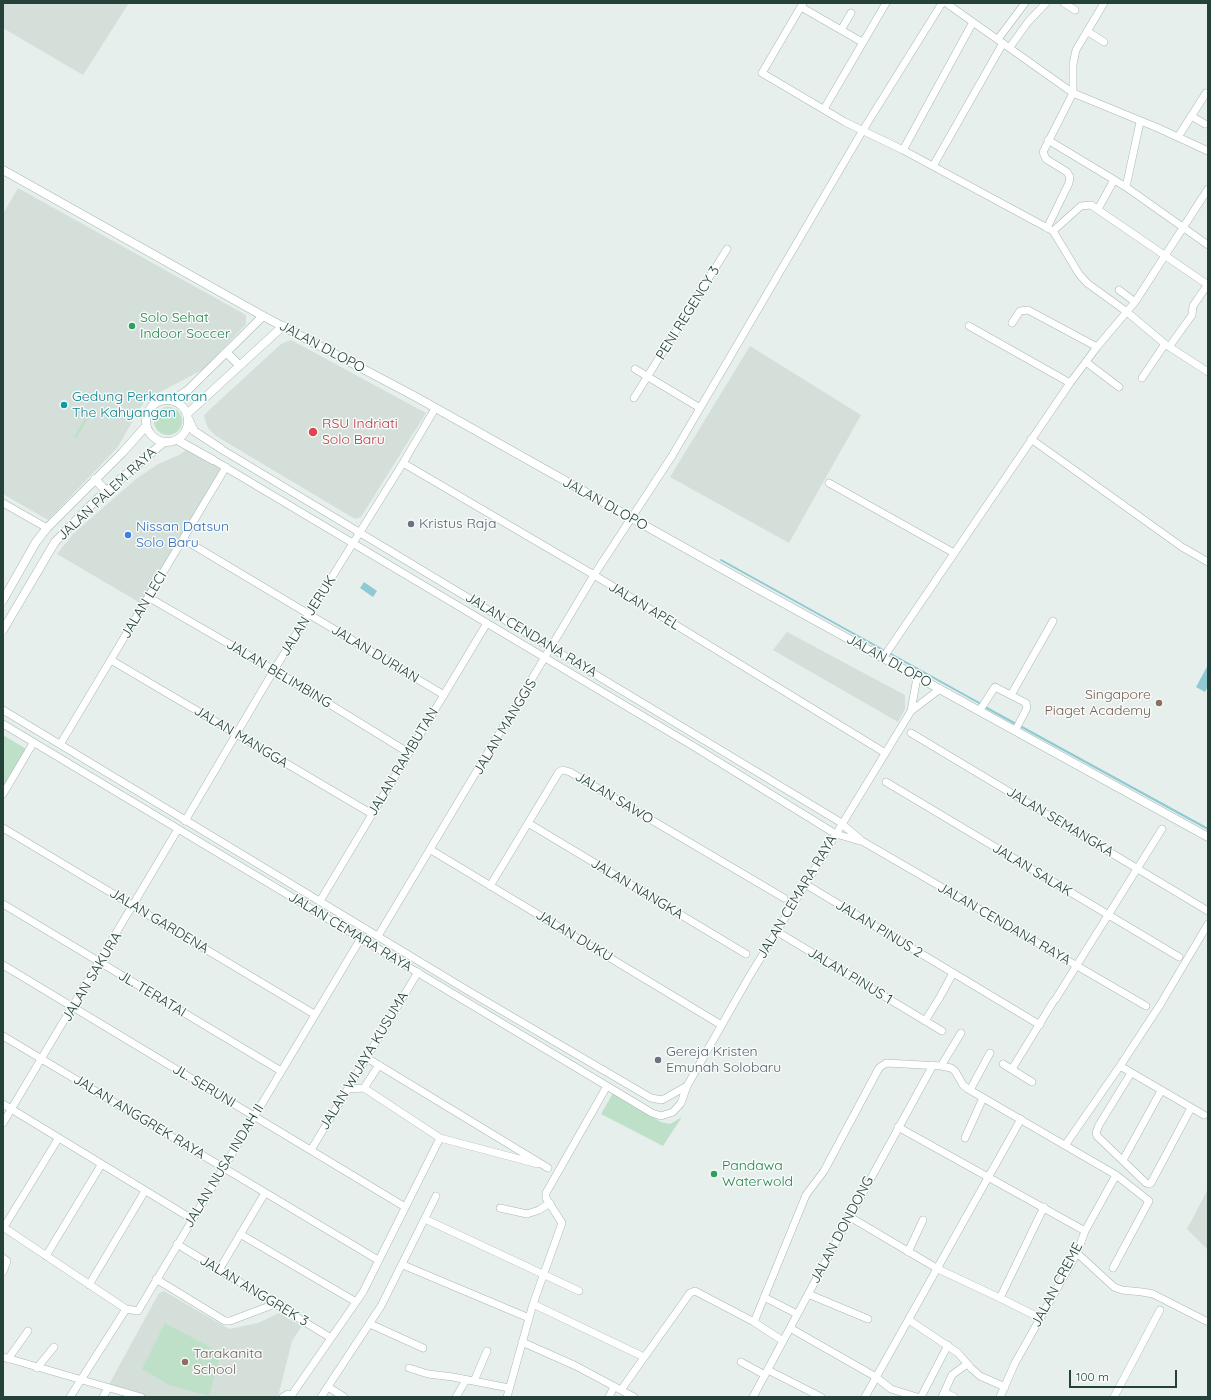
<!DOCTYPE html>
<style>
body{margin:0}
#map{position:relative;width:1211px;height:1400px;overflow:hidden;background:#e6efeb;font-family:Quicksand,sans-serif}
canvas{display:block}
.frame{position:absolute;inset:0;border:4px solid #24423a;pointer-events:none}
.scale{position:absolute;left:1069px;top:1370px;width:108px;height:18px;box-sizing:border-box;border:2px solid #24423a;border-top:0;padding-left:5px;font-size:12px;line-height:14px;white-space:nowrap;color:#24423a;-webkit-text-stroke:3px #f7fbf9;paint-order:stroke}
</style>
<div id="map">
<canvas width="1211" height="1400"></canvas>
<div class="frame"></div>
<div class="scale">100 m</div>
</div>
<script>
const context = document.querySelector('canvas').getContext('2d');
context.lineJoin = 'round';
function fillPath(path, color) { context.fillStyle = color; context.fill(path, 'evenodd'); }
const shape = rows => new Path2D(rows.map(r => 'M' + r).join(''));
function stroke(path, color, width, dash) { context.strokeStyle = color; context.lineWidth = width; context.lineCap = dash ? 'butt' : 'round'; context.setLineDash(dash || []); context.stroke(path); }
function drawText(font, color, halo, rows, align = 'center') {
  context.font = font + ' Quicksand,sans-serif'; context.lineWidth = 3; context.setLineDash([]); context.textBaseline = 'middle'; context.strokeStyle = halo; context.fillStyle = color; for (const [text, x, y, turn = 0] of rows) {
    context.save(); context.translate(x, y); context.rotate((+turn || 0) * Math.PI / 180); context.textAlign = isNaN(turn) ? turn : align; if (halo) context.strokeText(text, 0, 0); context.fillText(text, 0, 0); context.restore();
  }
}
fillPath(shape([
 [3,3,129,3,83,75,3,28],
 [18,188,246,315,246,324,204,369,145,400,117,448,48,520,3,494,3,214],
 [291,340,426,413,361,517,355,519,216,436,208,428,204,417,205,414,281,344],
 [750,346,861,415,789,543,670,477],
 [189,448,222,469,142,604,57,554,73,534,136,479,158,464,179,455],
 [787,632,905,695,905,709,898,722,773,650],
 [1208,1189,1208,1250,1187,1229],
 [164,1291,229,1329,258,1323,279,1313,302,1326,292,1341,278,1397,139,1397,107,1388,159,1293]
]), '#d4dfda');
fillPath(shape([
 '154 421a14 14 0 1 1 28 0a14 14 0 1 1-28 0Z',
 [87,415,89,417,76,438,74,437],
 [3,735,28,750,3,792],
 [613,1093,661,1122,670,1124,682,1117,663,1146,601,1114],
 [165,1323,221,1353,209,1396,169,1385,142,1369]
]), '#bfe0c8');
fillPath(shape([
 [364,582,377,591,373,597,360,588],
 [1208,665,1208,686,1205,692,1196,687]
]), '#8ec9d4');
stroke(shape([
 [721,560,885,651],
 [889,653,981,704],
 [985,707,1016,724],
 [1020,726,1208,829]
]), '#8ec9d4', 2);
const minor = shape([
 [803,3,762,73,845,122,903,150,1053,231,1079,274,1087,283,1127,312,1165,344,1208,372],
 [946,3,1073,93,1158,128,1208,151],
 [1064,3,1075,10],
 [801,7,862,42],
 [841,30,851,13],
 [1087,31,1104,42],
 [998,39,1025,3],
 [1010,47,1028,22,1046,3],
 [824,109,886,3],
 [1191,116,1205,124],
 [1178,137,1206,93],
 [1048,140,1126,187,1208,245],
 [903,150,973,22],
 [933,166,1003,43],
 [1126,187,1140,122],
 [1098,209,1114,180],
 [1047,228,1069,183,1070,177,1067,172,1046,159,1043,152,1073,93,1073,64,1076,50,1104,3],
 [1053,231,1081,206,1091,205,1208,285],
 [1119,290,1135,302],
 [1012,323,1020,311,1028,310,1097,347],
 [969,326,1070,383],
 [1169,347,1192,315,1193,306,1208,284],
 [1086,362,1119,387],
 [635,369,700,408],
 [1142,378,1165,344],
 [634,398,727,249],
 [1031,439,1182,547,1208,562],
 [221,449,840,822],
 [215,461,693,746,834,833],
 [403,463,594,575,882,751],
 [829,483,954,553],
 [3,503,47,528],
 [183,539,444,695],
 [148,597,274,670,409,753],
 [883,658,1070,383,1097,347,1135,302,1208,189],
 [111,660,372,814],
 [1011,695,1053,621],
 [3,710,470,992,651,1098,662,1100,687,1086],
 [980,710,995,687,1026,703,1027,708,1015,731],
 [911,711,917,677],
 [3,724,652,1113,661,1116,673,1112,681,1103,687,1086,749,977,911,711,940,689],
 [911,733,1208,911],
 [61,743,226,467],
 [886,782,1179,957],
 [3,794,32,745],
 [185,821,274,670,403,463,433,412],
 [528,823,746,954],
 [842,824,862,841,1146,1006],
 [3,828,314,1014],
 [836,834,860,841],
 [431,850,718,1023],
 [805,884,1040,1025],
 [490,886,559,772,563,770,570,772,784,898],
 [320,901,487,623],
 [3,904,281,1071],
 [776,931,942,1031],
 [378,936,594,575,672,456,863,130,942,3],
 [3,965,405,1207],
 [941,995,953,973],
 [1055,1000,1162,829],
 [925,1021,940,997],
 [3,1036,378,1260],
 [367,1058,548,1168],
 [1003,1064,1032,1082],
 [941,1066,961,1033],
 [1120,1066,1204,1115],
 [1012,1069,1053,1002],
 [1131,1073,1099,1125,1096,1133,1097,1136,1146,1183,1149,1184,1151,1183,1191,1108],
 [364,1088,440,1138],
 [348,1089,364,1088,379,1065],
 [970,1090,990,1053],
 [3,1104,192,1219],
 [3,1123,178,829],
 [898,1127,1085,1231],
 [965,1138,983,1098],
 [1066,1144,1120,1066,1160,1005,1208,924],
 [311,1150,418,972],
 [1123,1160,1161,1091],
 [500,1208,527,1214,539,1210,550,1203],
 [850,1217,938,1269,1000,1298,1044,1207],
 [425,1219,579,1291],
 [3,1227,126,1309,138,1311,361,938],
 [4,1227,58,1139],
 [240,1234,356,1302],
 [177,1244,331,1338],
 [908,1252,923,1220],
 [1077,1253,1114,1287,1122,1290,1142,1292,1153,1294,1208,1322],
 [46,1256,101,1165],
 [3,1258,7,1261,3,1272],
 [403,1265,529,1318],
 [219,1270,265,1193],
 [156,1279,225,1321,230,1321,275,1304],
 [89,1285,145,1191],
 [808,1294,868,1319],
 [764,1297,797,1314],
 [1000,1298,1040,1318],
 [533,1304,644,1357],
 [909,1320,958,1353,971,1368,980,1376,1005,1387],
 [754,1322,806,1195,824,1171,879,1068,886,1063,941,1066,951,1068,955,1071,963,1085,968,1089,1116,1175,1149,1201,1113,1268],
 [370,1324,423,1348],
 [790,1328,876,1377,891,1389,917,1397],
 [522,1342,576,1366,634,1397],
 [3,1357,141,1397],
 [8,1359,28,1331],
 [741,1362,765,1375],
 [37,1368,54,1347],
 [409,1368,428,1374,453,1377,509,1388],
 [768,1370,821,1397],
 [474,1381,487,1351],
 [328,1387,344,1397],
 [621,1390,685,1300,690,1293,695,1291,754,1322,783,1341],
 [944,1392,954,1397],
 [291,1396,363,1292,440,1138,538,1164],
 [70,1397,126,1309],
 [103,1397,108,1388],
 [283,1397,288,1394,292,1397],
 [321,1397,381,1306,436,1196],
 [456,1397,466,1380],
 [507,1397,533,1304,562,1223,546,1198,546,1193,607,1086],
 [609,1397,614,1387],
 [753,1397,842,1231,933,1065],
 [865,1397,1021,1119],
 [921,1397,948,1345],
 [942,1397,952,1375,967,1364],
 [1000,1397,1015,1363,1077,1253,1085,1231,1116,1175],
 [1114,1397,1160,1310]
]);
const tertiary = shape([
 [3,170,263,316,416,397,758,589,1208,837],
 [227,353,239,365],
 [170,399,179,396,188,390,263,316],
 '146 421a21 21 0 1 1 42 0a21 21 0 1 1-42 0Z',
 [187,414,283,326],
 [189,420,194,431,220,448],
 [177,440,213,460],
 [95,479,106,491],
 [3,600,36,542,47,528,122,453,146,426],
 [3,630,55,542,96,500,164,442]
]);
stroke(minor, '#a8b8b2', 8);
stroke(tertiary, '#a8b8b2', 9);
stroke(minor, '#fff', 7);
stroke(tertiary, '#fff', 8);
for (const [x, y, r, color] of [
 [132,326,4,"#2e9e5b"],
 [64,405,4,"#0f9aa8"],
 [313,432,5,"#e0444e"],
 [411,524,4,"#6b7280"],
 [128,535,4,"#3f7fe0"],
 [1159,703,4,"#8d6e63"],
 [658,1060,4,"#6b7280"],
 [714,1174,4,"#2e9e5b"],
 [185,1362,4,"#8d6e63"]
]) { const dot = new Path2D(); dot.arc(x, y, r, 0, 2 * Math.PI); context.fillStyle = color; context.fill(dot); stroke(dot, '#f7fbf9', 1.5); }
drawText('14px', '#24423a', '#f7fbf9', [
 ["PENI REGENCY 3",688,313,-58],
 ["JALAN DLOPO",322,347,28],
 ["JALAN PALEM RAYA",107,494,-43],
 ["JALAN DLOPO",605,504,29],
 ["JALAN LECI",144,605,-59],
 ["JALAN APEL",644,606,31],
 ["JALAN JERUK",308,616,-58],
 ["JALAN CENDANA RAYA",531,635,31],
 ["JALAN DURIAN",375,654,31],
 ["JALAN DLOPO",889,661,29],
 ["JALAN BELIMBING",279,674,31],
 ["JALAN MANGGIS",505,727,-59],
 ["JALAN MANGGA",241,737,31],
 ["JALAN RAMBUTAN",403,762,-59],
 ["JALAN SAWO",614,798,31],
 ["JALAN SEMANGKA",1060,822,31],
 ["JALAN SALAK",1032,870,31],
 ["JALAN NANGKA",637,889,31],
 ["JALAN CEMARA RAYA",797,897,-59],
 ["JALAN GARDENA",159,921,31],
 ["JALAN CENDANA RAYA",1004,924,30],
 ["JALAN PINUS 2",879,929,31],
 ["JALAN CEMARA RAYA",350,932,31],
 ["JALAN DUKU",574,936,31],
 ["JALAN PINUS 1",850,976,31],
 ["JALAN SAKURA",92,977,-59],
 ["JL. TERATAI",152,994,31],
 ["JALAN WIJAYA KUSUMA",364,1061,-59],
 ["JL. SERUNI",204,1086,31],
 ["JALAN ANGGREK RAYA",139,1117,31],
 ["JALAN NUSA INDAH II",224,1166,-59],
 ["JALAN DONDONG",842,1230,-62],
 ["JALAN CREME",1057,1285,-62],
 ["JALAN ANGGREK 3",254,1291,31]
]);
drawText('14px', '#27864d', '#f7fbf9', [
 ["Solo Sehat",140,318],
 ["Indoor Soccer",140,334],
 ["Pandawa",722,1166],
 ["Waterwold",722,1182]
], 'left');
drawText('14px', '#0d838f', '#f7fbf9', [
 ["Gedung Perkantoran",72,397],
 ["The Kahyangan",72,413]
], 'left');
drawText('14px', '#be3a42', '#f7fbf9', [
 ["RSU Indriati",322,424],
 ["Solo Baru",322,440]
], 'left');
drawText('14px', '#5b616d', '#f7fbf9', [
 ["Kristus Raja",419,524],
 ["Gereja Kristen",666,1052],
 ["Emunah Solobaru",666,1068]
], 'left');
drawText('14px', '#366cbe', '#f7fbf9', [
 ["Nissan Datsun",136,527],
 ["Solo Baru",136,543]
], 'left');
drawText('14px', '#785e54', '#f7fbf9', [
 ["Singapore",1151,695],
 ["Piaget Academy",1151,711],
 ["Tarakanita",193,1354,"left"],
 ["School",193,1370,"left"]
], 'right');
</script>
